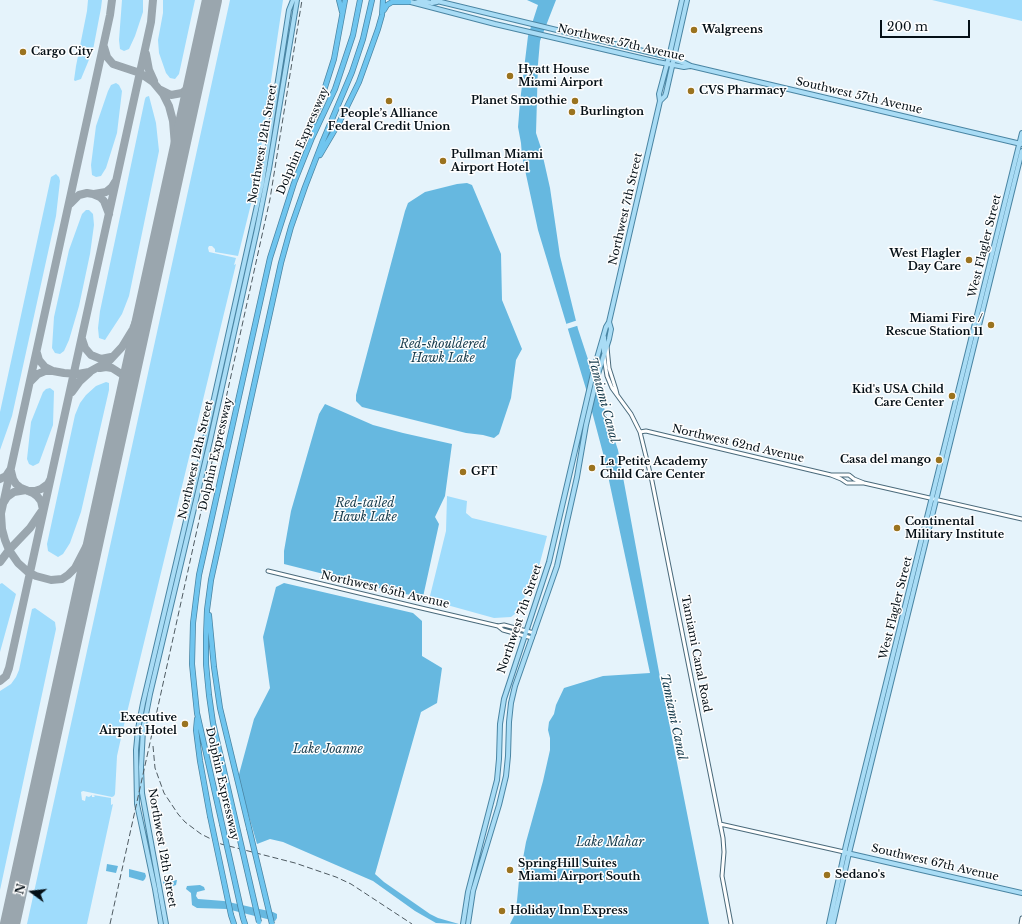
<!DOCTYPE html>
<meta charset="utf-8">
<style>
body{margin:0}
#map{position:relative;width:1022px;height:924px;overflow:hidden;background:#e5f3fb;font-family:"Libre Baskerville",serif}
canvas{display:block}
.north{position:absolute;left:12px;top:872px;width:40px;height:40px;-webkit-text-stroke:3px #fefefe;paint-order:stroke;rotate:285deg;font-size:11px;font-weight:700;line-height:16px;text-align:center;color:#040f16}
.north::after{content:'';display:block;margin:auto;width:14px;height:18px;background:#040f16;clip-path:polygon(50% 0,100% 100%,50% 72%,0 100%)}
.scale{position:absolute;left:880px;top:20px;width:90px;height:18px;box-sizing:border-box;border:2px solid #040f16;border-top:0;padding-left:5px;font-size:12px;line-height:14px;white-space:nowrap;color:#040f16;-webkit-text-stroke:3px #fefefe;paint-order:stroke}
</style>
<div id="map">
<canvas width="1022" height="924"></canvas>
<div class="north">N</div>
<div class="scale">200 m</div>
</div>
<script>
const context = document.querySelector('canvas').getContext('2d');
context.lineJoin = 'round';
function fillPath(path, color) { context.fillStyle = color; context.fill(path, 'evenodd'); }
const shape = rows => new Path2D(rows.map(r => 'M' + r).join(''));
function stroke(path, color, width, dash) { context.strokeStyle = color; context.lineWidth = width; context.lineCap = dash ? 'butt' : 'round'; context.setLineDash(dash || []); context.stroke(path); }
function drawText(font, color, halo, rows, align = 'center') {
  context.font = font + ' "Libre Baskerville",serif'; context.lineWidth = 3; context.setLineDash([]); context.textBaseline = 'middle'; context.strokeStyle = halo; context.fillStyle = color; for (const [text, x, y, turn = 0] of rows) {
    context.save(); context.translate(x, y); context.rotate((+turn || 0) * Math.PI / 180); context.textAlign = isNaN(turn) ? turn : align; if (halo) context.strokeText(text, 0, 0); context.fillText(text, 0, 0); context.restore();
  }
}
fillPath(shape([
 [88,0,102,0,101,8,93,50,81,79,75,81,74,80,76,66,87,11],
 [122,0,143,0,143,12,135,36,129,49,124,51,120,49,119,40],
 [163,0,195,0,179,74,175,79,170,78,166,73,159,53,158,40,163,13],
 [230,0,283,0,255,188,238,256,215,252,215,249,212,246,209,246,208,248,209,252,236,258,234,265,236,264,123,729,117,756,115,794,114,796,112,797,83,791,81,792,82,800,85,801,86,796,89,797,92,795,92,797,94,797,95,796,93,795,111,798,111,805,113,804,87,924,27,924],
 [932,0,1022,0,1022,21],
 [116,83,119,85,122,91,117,133,106,168,101,176,96,177,92,175,91,165,96,126,108,91,111,85],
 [149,96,156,123,159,151,129,296,122,314,105,340,99,338,98,328,100,311,145,99,146,97],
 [56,174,59,177,60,181,56,216,12,416,0,450,0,412,51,177],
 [86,210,89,210,93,214,94,225,90,254,79,306,69,340,64,351,60,354,55,353,52,348,54,317,69,250,82,214],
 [106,382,109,383,109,390,81,512,70,543,63,554,58,557,48,551,47,544,75,415,80,403,86,395,96,386],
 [50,388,54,391,53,425,39,463,33,466,29,464,27,459,31,422,43,392,46,389],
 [447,496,467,501,466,513,472,518,547,536,538,570,527,590,520,610,511,617,494,618,429,600,446,531],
 [2,583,16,594,0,652,0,584],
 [35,608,55,622,56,629,0,890,0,691,11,684,16,677,19,670,32,609]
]), '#9fdcfc');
fillPath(shape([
 [527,0,556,0,540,41,538,64,536,133,541,148,550,188,560,256,578,329,618,450,659,672,709,924,510,924,514,916,517,901,519,880,526,842,543,781,550,750,550,738,548,730,549,722,554,714,556,705,564,688,603,676,650,673,604,457,586,389,538,230,522,156,521,143,518,127,520,102,528,36,538,5],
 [467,183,472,185,501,254,502,300,522,349,516,360,511,398,499,434,494,438,483,435,466,433,362,407,356,401,356,395,405,211,408,203,425,192,457,184],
 [325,404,373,425,403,433,452,444,445,496,435,517,439,524,423,597,399,593,284,564,284,551,291,511,319,414],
 [284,583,413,613,422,621,422,656,442,668,437,703,421,712,375,874,384,882,430,914,438,918,459,924,436,923,415,911,373,881,283,842,270,839,257,844,238,778,254,719,270,688,263,637,276,587],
 [107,864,118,866,116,873,106,871],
 [129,869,145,873,146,876,145,879,143,881,129,877],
 [164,880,170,881,177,880,176,885,170,887,165,885,163,883],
 [200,885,204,887,205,890,197,892,196,896,198,899,224,901,273,912,277,914,277,918,275,921,227,909,197,908,192,905,191,893,186,889,187,886]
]), '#66b8e0');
fillPath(shape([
 [578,320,580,325,567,329,566,324]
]), '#e5f3fb');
stroke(shape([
 [211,7,212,0],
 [104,47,107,57,113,64,140,73,153,82,163,94,169,106,173,121,175,146,173,167,164,218],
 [146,54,149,70,154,81],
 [161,90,171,95,182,93,190,87,195,78],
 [94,194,106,192,112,187,115,182],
 [70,204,79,195,87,193,93,194,100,197,104,201,109,214],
 [82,339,85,348,91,355,101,359,111,357],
 [37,353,39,360,45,367,53,371,64,373,78,374,89,372,109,361,122,347,133,329,142,306,156,255],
 [100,368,106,367,112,368,123,375,126,384,125,399],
 [30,382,38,374,45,371,52,371],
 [72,392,80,381,90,372],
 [11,471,13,479,16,484,21,488,33,493,37,496,41,501,43,510],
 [0,479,6,476,10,470],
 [28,491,35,491,41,489,48,484,50,480],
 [4,502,7,497,14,492,26,490],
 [1,514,2,529,5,540,9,550,18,563,28,572,36,576,51,580,62,579,68,575,75,568,88,543,108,475],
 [0,518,110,15,112,0],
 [0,562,9,550,30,528,41,512],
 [0,681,6,676,9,668,151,22,153,0]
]), '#9aa6ae', 8);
stroke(shape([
 [10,924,212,0]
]), '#9aa6ae', 20);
const minor = shape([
 [607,347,609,368,616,390,617,394],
 [604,357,607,376,612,388,631,414,640,432,652,481,723,838,724,852,722,876,731,924],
 [640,432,646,431,831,475,849,475,854,479,864,483,1022,519],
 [831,475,841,479,847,483,864,483],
 [268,571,417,607,498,626,504,625,534,633],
 [498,626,503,630,532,638],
 [720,824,844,852],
 [1021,924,1022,918]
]);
const major = shape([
 [433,0,660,55,685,63,691,66,1021,144],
 [407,1,495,24,658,62,684,67,690,66],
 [415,3,421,1,432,3,437,2],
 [660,101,665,96,666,93,687,0],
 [604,352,604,337],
 [847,853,1022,893],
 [161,924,155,889,137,804,136,750,138,729,143,703,201,457,262,183,289,10,293,0],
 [166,924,142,793,141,767,143,730,150,694,210,441,257,229,269,169,297,0],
 [463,924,468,892,497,780,499,759,500,724,504,699,549,562,595,365,606,327,609,322,660,101,659,94,670,53,682,0],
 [468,924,473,891,499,805,506,776,508,756,509,722,511,703,515,686,557,566,577,477,586,425,598,374,609,339,611,329,609,322],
 [829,924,846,845,1022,133],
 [833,924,849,853,1022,151]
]);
const highway = shape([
 [339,0,342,12],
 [384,10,387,5,392,2,409,2],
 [312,137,312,128,334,59,345,0],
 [320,155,340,121,359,82,378,29,382,15,383,0],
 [209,615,214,667,220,708,249,828],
 [197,719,196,730,200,761,210,816],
 [222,824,197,713,194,684,192,664,193,623,199,575,270,258,294,183,312,138,335,89,353,35,360,0],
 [237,827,213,723,209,695,206,664,206,636,207,610,211,580,281,263,291,227,305,187,322,143,352,72,363,39,372,0],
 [231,915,234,924],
 [243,918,245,924]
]);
stroke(minor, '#4a6a7b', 5);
stroke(major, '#4a85a3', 6);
stroke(highway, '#4a85a3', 6);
stroke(minor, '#fff', 3);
stroke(major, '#a9dcf5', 4);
stroke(highway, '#6fc5ef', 4.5);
stroke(shape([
 [153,746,155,768,164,793,178,814,185,822,201,834,221,844,295,863,336,877,351,884,412,924],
 [110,924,270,199,302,0]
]), '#4e5a61', 1, [6, 3]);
const highwayBridge = shape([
 [210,816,231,915],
 [222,824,243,918],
 [237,827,259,922],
 [249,828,272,924]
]);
stroke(highwayBridge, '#4a85a3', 6, []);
stroke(highwayBridge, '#6fc5ef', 4.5);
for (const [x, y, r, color] of [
 [694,30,4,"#9a731f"],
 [23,52,4,"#9a731f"],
 [510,76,4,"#9a731f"],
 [691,91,4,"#9a731f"],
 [389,101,4,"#9a731f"],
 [575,101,4,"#9a731f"],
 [572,112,4,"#9a731f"],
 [443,161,4,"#9a731f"],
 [969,260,4,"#9a731f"],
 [991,325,4,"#9a731f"],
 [952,396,4,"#9a731f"],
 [939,460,4,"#9a731f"],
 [592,468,4,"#9a731f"],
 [463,472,4,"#9a731f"],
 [897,528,4,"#9a731f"],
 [185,724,4,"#9a731f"],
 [510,870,4,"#9a731f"],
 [827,875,4,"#9a731f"],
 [502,911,4,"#9a731f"]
]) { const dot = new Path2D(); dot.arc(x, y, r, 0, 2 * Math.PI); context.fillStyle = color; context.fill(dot); stroke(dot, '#fefefe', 1.5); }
drawText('bold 11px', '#040f16', '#fefefe', [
 ["Walgreens",702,30],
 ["Cargo City",31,52],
 ["Hyatt House",518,70],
 ["Miami Airport",518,83],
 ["CVS Pharmacy",699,91],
 ["Planet Smoothie",567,101,"right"],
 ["Burlington",580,112],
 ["People’s Alliance",389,114,"center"],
 ["Federal Credit Union",389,127,"center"],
 ["Pullman Miami",451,155],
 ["Airport Hotel",451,168],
 ["West Flagler",961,254,"right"],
 ["Day Care",961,267,"right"],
 ["Miami Fire /",983,319,"right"],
 ["Rescue Station 11",983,332,"right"],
 ["Kid's USA Child",944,390,"right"],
 ["Care Center",944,403,"right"],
 ["Casa del mango",931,460,"right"],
 ["La Petite Academy",600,462],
 ["Child Care Center",600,475],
 ["GFT",471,472],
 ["Continental",905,522],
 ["Military Institute",905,535],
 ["Executive",177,718,"right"],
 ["Airport Hotel",177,731,"right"],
 ["SpringHill Suites",518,864],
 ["Miami Airport South",518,877],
 ["Sedano's",835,875],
 ["Holiday Inn Express",510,911]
], 'left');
drawText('11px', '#040f16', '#fefefe', [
 ["Northwest 57th Avenue",621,43,13],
 ["Southwest 57th Avenue",859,96,13],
 ["Dolphin Expressway",303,141,-67],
 ["Northwest 12th Street",263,144,-80],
 ["Northwest 7th Street",626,209,-77],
 ["West Flagler Street",985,246,-76],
 ["Northwest 62nd Avenue",738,444,13],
 ["Dolphin Expressway",216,454,-77],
 ["Northwest 12th Street",196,460,-77],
 ["Northwest 65th Avenue",385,590,13],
 ["West Flagler Street",896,608,-76],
 ["Northwest 7th Street",520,619,-71],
 ["Tamiami Canal Road",696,654,79],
 ["Dolphin Expressway",222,784,77],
 ["Northwest 12th Street",162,848,80],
 ["Southwest 67th Avenue",935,863,13]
]);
drawText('italic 12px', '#173c4d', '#fefefe', [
 ["Red-shouldered",443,345],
 ["Hawk Lake",443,359],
 ["Tamiami Canal",603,400,75],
 ["Red-tailed",365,504],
 ["Hawk Lake",365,518],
 ["Tamiami Canal",673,717,78],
 ["Lake Joanne",328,750],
 ["Lake Mahar",610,843]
]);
</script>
